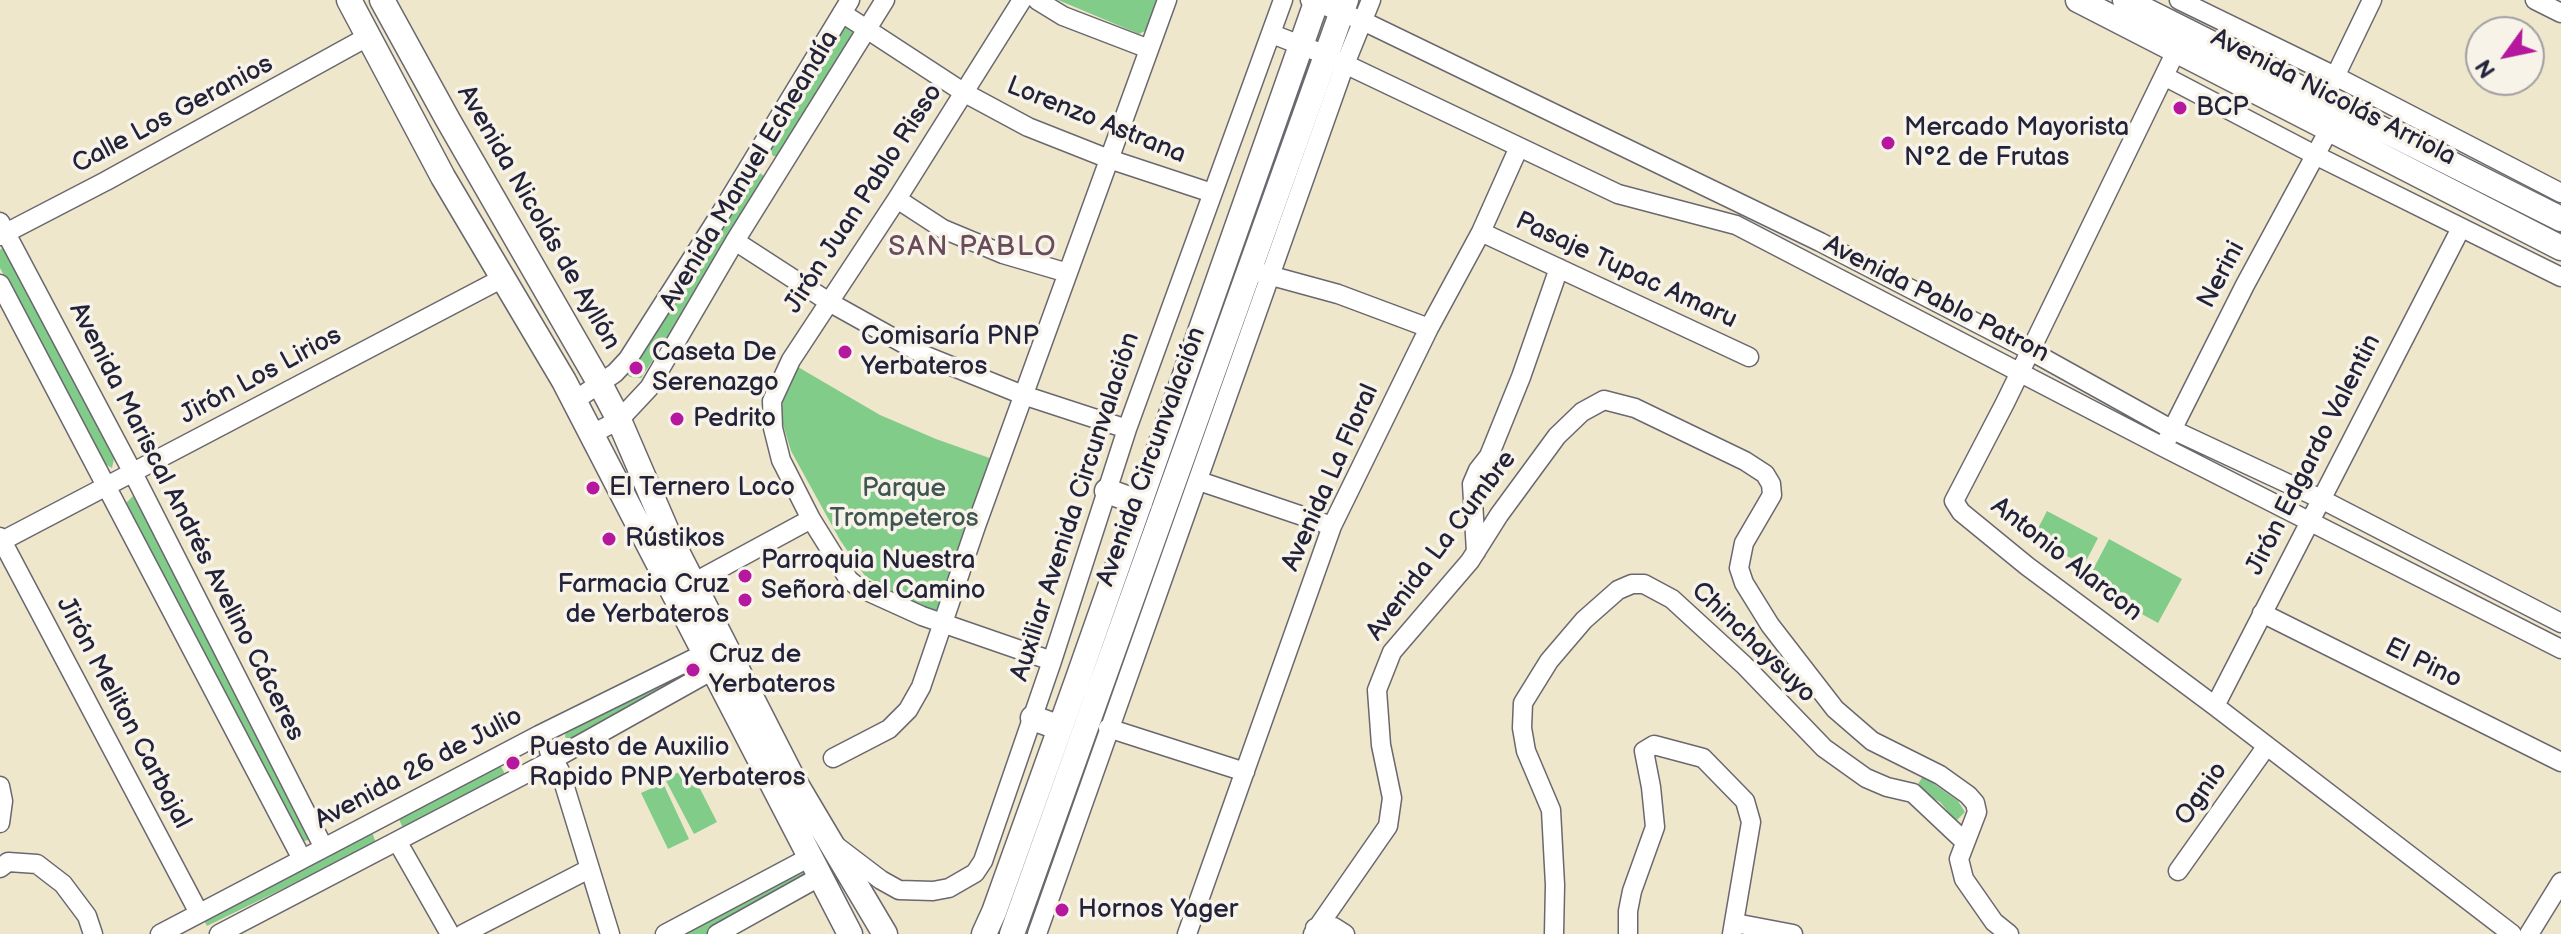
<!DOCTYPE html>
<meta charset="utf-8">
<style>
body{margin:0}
#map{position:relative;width:2561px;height:934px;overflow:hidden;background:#efe7cc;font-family:"Balsamiq Sans",sans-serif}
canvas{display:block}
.north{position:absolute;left:2465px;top:16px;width:80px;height:80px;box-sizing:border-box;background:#f7f3e8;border:2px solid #a29fa3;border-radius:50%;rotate:237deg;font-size:22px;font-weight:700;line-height:32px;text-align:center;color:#22223b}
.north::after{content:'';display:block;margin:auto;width:28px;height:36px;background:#b5179e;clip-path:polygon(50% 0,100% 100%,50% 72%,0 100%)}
</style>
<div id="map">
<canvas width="2561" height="934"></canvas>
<div class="north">N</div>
</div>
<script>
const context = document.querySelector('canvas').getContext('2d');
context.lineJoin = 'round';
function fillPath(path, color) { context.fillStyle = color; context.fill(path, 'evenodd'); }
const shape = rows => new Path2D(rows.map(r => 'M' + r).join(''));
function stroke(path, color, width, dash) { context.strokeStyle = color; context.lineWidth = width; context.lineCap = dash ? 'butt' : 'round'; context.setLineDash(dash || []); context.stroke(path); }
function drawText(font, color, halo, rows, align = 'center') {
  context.font = font + ' "Balsamiq Sans",sans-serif'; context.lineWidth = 7; context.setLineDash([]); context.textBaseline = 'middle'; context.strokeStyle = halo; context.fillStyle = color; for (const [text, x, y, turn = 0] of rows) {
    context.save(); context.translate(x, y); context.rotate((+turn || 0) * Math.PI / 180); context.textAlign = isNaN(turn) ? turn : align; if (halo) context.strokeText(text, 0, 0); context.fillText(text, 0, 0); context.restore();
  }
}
fillPath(shape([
 [1058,0,1157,0,1147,30,1139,34],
 [845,27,852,32,854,37,780,156,773,156,768,147,842,28],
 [755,169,764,176,766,182,647,369,641,378,630,377,626,374],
 [3,247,10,253,110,443,114,459,112,468,103,463,0,268,0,250],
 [798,367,880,415,936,439,998,461,940,608,930,612,865,576,840,540,791,451,781,418,784,391],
 [133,496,141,501,312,834,308,840,297,843,128,515,126,503],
 [2047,511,2098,538,2084,565,2033,538],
 [2109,539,2182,579,2158,623,2086,583],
 [678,672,684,682,571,742,565,737,566,730],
 [499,763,505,774,403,828,397,815],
 [689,767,717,822,694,834,665,779],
 [1923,776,1958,801,1965,812,1956,821,1940,802,1915,789],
 [663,783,689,839,668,849,641,793],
 [372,832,376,843,207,926,202,917],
 [807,869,812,879,707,934,679,934]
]), '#81cc89');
const minor = shape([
 [1022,0,897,199,791,360,772,401,773,428,781,460,811,519,849,580,858,587,922,616,1052,661],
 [1037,0,1063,16,1149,49],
 [1310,0,1363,21,1820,242,2029,350,2171,429,2321,499,2561,623],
 [2179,0,2335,76,2561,193],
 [2535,0,2561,13],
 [842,13,963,92,1028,127,1109,159,1212,193],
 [1272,34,1326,55,1618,194,1736,225,2165,448,2561,649],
 [2177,49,2005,403,1954,501,1961,512,2027,566,2215,706,2512,934],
 [2164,76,2315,155,2561,277],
 [2331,85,2372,0],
 [897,199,943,229,1003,254,1068,273],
 [0,222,133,473,324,848],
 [1481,232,1749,357],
 [0,236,106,181,369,36],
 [735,241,829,302,924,355,1023,395,1127,429],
 [1261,273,1338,294,1429,328],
 [0,284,302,859],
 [574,401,615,373,628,359,721,213,850,0],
 [592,434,619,420,649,388,735,241,885,0],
 [2168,438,2245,285,2330,128],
 [1199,481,1332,526],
 [0,537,199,913],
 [0,542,503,278],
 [1476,552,1472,484,1478,470,1489,456,1521,377,1559,268],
 [693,583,811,519],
 [2262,613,2561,762],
 [2215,706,2461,228],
 [1108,728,1245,772],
 [549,751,560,771,610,934],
 [833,758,889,729,908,710,921,687,976,526,1167,0],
 [0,786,3,801,0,823],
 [397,841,450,934],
 [835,845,881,880,899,890,933,891,949,888,975,873,983,861,1052,661,1127,429,1283,0],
 [0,868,8,862,37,864,63,884,87,916,93,934],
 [2178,871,2266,747],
 [1735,923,1793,934],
 [1315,928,1334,927,1345,934],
 [160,934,539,735,703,654],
 [219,934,554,759,713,670],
 [463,934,589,869],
 [665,934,810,857],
 [717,934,821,876],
 [1037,934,1345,64,1371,0],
 [1187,934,1332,526,1429,328,1481,232,1519,147],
 [1313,934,1388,826,1392,798,1381,745,1377,690,1392,652,1470,561,1499,515,1557,436,1582,412,1604,400,1635,408,1745,461,1765,474,1771,484,1772,495,1744,543,1739,568,1744,583,1770,625,1835,709,1872,741,1940,775,1968,795,1975,803,1977,812,1959,859,1964,879,1994,922,2009,934],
 [1554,934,1555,885,1551,810,1526,751,1522,728,1523,703,1549,661,1584,620,1618,590,1632,584,1644,584,1672,599,1744,665,1824,748,1866,778,1887,787,1913,793,1964,841],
 [1628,934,1628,911,1632,891,1655,827,1651,787,1644,751,1654,745,1703,758,1745,801,1751,822,1732,934],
 [2529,934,2561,882]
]);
const major = shape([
 [349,0,443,177,564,381,850,934],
 [382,0,448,120,600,384,619,420,669,536,793,779,885,934],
 [2078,0,2561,248],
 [2125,0,2561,219],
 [1107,491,1140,503],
 [1033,718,1060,728],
 [984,934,994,912,1077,681,1317,0],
 [1012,934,1346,0]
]);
stroke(minor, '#6a676e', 21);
stroke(major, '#6a676e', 27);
stroke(minor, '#fff', 18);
stroke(major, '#fff', 24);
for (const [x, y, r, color] of [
 [2180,108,8,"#b5179e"],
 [1888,143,8,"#b5179e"],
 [845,352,8,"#b5179e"],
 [636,368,8,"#b5179e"],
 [677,419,8,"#b5179e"],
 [593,488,8,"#b5179e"],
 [609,539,8,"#b5179e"],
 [745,576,8,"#b5179e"],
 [745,600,8,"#b5179e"],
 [693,670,8,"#b5179e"],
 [513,763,8,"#b5179e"],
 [1062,910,8,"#b5179e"]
]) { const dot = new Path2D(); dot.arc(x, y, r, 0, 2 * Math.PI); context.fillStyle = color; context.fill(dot); stroke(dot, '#f7f3e8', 3); }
drawText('26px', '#22223b', '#f7f3e8', [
 ["Avenida Nicolás Arriola",2333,98,27],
 ["Calle Los Geranios",173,115,-28],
 ["Lorenzo Astrana",1096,121,22],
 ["Avenida Manuel Echeandía",750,171,-59],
 ["Jirón Juan Pablo Risso",864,199,-57],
 ["Avenida Nicolás de Ayllón",538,218,60],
 ["Pasaje Tupac Amaru",1626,271,25],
 ["Nerini",2222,275,-62],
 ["Avenida Pablo Patron",1936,300,27],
 ["Jirón Los Lirios",261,376,-28],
 ["Jirón Edgardo Valentin",2314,455,-63],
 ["Avenida Circunvalación",1152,457,-70],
 ["Avenida La Floral",1331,478,-66],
 ["Auxiliar Avenida Circunvalación",1076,507,-72],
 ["Avenida Mariscal Andrés Avelino Cáceres",186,522,63],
 ["Avenida La Cumbre",1442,546,-53],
 ["Antonio Alarcon",2066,560,38],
 ["Chinchaysuyo",1753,643,44],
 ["El Pino",2423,664,26],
 ["Jirón Meliton Carbajal",123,713,62],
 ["Avenida 26 de Julio",419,769,-28],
 ["Ognio",2202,794,-55]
]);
drawText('26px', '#22223b', '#f7f3e8', [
 ["BCP",2196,108],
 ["Mercado Mayorista",1904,128],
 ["N°2 de Frutas",1904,158],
 ["Comisaría PNP",861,337],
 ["Yerbateros",861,367],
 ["Caseta De",652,353],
 ["Serenazgo",652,383],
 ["Pedrito",693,419],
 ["El Ternero Loco",609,488],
 ["Rústikos",625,539],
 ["Parroquia Nuestra",761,561],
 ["Señora del Camino",761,591],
 ["Farmacia Cruz",729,585,"right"],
 ["de Yerbateros",729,615,"right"],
 ["Cruz de",709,655],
 ["Yerbateros",709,685],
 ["Puesto de Auxilio",529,748],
 ["Rapido PNP Yerbateros",529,778],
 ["Hornos Yager",1078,910]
], 'left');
drawText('26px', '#3e5552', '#f7f3e8', [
 ["Parque",904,489],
 ["Trompeteros",904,519]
]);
context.letterSpacing = '2px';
drawText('28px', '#694b5a', '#f7f3e8', [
 ["SAN PABLO",973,248]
]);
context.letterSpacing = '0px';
</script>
